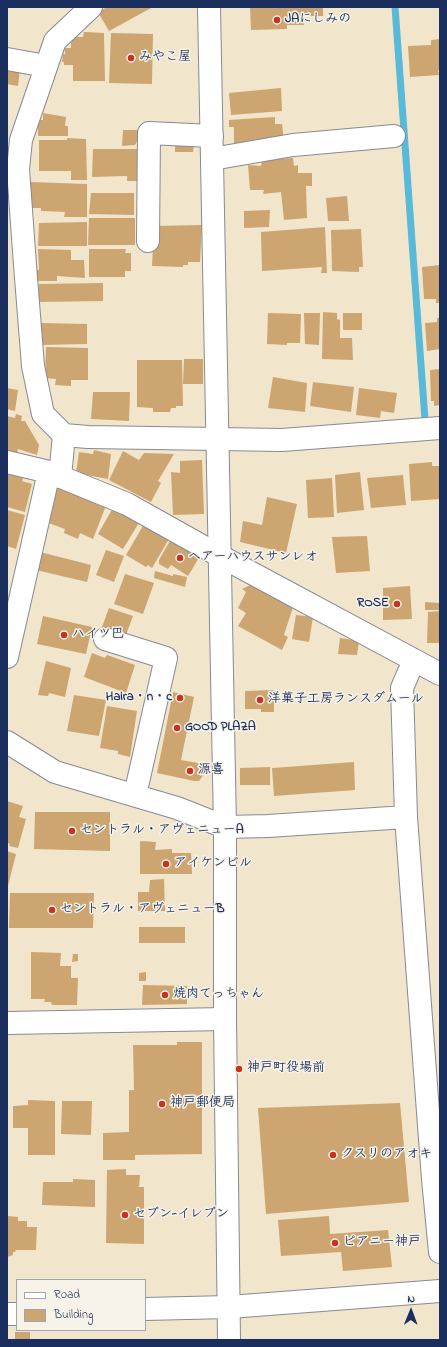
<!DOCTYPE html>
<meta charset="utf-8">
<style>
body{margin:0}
#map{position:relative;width:447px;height:1347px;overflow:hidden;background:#f1e5cc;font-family:"Indie Flower",sans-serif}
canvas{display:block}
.frame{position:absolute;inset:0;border:8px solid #1b2f5e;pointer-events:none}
.legend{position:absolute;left:16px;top:1279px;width:130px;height:52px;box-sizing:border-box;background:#f7f3e8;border:1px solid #9fa5b1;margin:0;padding:5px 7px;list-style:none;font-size:12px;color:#1b2f5e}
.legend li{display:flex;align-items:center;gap:8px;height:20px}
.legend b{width:20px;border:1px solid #9fa5b1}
.north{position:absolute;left:391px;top:1291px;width:40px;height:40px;-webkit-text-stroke:3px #f7f3e8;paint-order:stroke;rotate:1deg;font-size:11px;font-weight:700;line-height:16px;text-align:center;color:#1b2f5e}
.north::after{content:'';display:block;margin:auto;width:14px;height:18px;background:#1b2f5e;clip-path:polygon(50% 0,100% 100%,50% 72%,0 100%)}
</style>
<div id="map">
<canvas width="447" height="1347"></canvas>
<div class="frame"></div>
<ul class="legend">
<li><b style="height:5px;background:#fff"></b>Road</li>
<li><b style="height:11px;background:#cda571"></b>Building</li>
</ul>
<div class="north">N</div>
</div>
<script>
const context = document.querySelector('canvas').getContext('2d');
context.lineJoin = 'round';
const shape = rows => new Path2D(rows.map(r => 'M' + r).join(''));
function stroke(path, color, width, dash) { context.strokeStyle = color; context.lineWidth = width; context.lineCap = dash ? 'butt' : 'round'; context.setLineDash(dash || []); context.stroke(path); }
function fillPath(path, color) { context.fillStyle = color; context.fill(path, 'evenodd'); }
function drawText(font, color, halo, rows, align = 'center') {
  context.font = font + ' "Indie Flower","Klee One",sans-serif'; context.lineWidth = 3; context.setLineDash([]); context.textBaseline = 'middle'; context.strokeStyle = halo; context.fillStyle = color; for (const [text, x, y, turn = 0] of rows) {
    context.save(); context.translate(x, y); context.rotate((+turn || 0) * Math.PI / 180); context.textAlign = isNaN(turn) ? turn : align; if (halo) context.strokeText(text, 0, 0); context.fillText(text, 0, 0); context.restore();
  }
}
stroke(shape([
 [395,7,425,420]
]), '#59b9d8', 7);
fillPath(shape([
 [107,7,153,7,109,31,98,12],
 [250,7,323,7,323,16,303,16,304,25,287,25,287,29,251,30],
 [84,32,104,33,105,81,73,81,73,65,64,65,64,62,62,62,63,54,65,54,65,48,71,48,71,37,83,37],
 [111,33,153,34,152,84,109,83],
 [440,39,440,70,438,70,439,75,410,77,408,46,431,45,431,40],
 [7,65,20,68,18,86,7,84],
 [281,88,282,111,231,115,229,93],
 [43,113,66,117,65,126,68,126,68,136,38,136,38,120,43,120],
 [275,117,275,124,282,124,284,141,234,149,234,127,229,127,229,120],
 [123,130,143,130,135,145,122,146],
 [67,138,86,139,87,180,71,180,71,171,39,171,39,140,67,140],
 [175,143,194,144,193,152,175,152],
 [93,149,143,149,143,181,127,181,127,176,92,177],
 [293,158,294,166,298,165,298,173,312,173,312,186,306,186,307,218,284,220,281,192,263,194,264,190,250,190,248,165,261,166,262,160],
 [31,182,87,184,87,217,64,217,65,212,41,211,41,208,31,208],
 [91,193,134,193,134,215,89,214],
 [347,196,349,221,328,221,326,198],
 [270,210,269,227,244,228,244,211],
 [89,218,135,218,135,245,88,245],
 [87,222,87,246,38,246,39,223],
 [202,225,200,262,188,262,188,265,183,265,183,267,152,266,154,226],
 [325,227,327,273,321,273,322,267,262,271,261,232],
 [361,229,363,267,359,267,359,272,332,271,331,230],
 [38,249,71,250,71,260,84,260,85,278,57,276,57,281,36,281,36,270,39,270],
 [89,249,126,249,125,253,131,253,131,271,125,271,125,277,89,277],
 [440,265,440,303,436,303,436,299,424,299,422,267],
 [103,283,103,301,39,302,39,284],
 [323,312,337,313,337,319,340,320,340,338,352,338,353,360,322,359],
 [268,313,301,314,300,343,287,343,287,345,267,344],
 [304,313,320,313,319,345,305,344],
 [343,313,362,313,362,330,343,330],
 [437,318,440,318,440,349,427,351,425,323,437,322],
 [40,323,87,324,87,344,40,345],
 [46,347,88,348,88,380,71,380,71,386,55,385,56,379,45,378],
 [184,359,203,359,203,384,183,384],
 [137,360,182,360,183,406,176,406,176,408,171,408,170,412,153,412,153,408,137,407],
 [440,369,440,405,434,406,434,401,431,401,430,370],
 [273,377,307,383,305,412,268,408],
 [313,382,354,387,351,412,310,406],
 [7,388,18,390,15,411,7,409],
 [359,388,397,393,394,413,381,411,380,418,356,415],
 [93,392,130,392,129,421,91,419],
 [16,414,22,416,21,421,25,421,39,445,37,455,18,449,17,454,7,451,7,416,15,418],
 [94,450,111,454,108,479,76,473,79,452,93,454],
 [123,451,139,460,144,453,174,454,158,481,161,483,151,502,109,480],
 [202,460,204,514,173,515,171,472,180,473,180,461],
 [432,462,432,466,440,466,440,499,411,501,409,464],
 [7,471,24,475,22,481,32,484,25,512,7,507],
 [360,472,364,510,337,513,335,475],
 [403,475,406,505,371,508,367,478],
 [332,478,334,517,308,518,306,480],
 [56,484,107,503,93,539,80,533,78,539,64,533,65,529,43,521],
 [267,497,297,504,286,553,240,542,243,521,262,525],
 [114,506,140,521,123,549,98,534],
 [7,510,25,515,16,549,7,546],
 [144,524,169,539,152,568,148,565,146,567,126,555],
 [367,536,370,571,336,573,332,537],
 [171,539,200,556,188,576,171,565,168,569,159,564,159,560],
 [106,550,124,556,114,582,96,575],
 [40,552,91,565,87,582,36,570],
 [155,571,173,576,173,574,187,577,185,587,154,578],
 [125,574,154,583,143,614,114,604],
 [250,585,293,607,284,635,288,637,282,650,238,626,246,613,238,608,246,592,242,589],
 [410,586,412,619,383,620,383,588],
 [425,602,440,603,440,610,425,610],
 [109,608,133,616,126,635,102,627],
 [440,611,440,643,427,643,428,612],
 [296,615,313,617,309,642,292,639],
 [43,616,92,627,86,654,37,644],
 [340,638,359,641,357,655,338,654],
 [92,653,105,658,107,655,135,665,126,693,84,677],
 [46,661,71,668,65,697,49,693,48,696,38,695],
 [274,690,274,712,261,712,261,709,245,709,245,691],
 [173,692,194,697,181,760,198,763,203,766,204,769,202,777,199,781,194,781,157,773],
 [74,695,106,700,99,736,67,731],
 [107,706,137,711,130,757,118,754,118,751,100,748],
 [354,762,355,790,274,796,272,768],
 [270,767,270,785,240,785,240,768],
 [7,801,23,806,19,817,26,819,18,848,9,846,10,844,7,843],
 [35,812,110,812,110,851,34,849],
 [140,841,156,842,155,850,172,849,172,853,191,853,192,874,140,874],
 [7,851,16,854,8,886,7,886],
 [164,879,165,911,138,911,138,892,149,892,150,880],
 [10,893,94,893,93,928,9,928],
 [139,927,185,927,185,943,139,943],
 [31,952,61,953,60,966,71,966,71,978,78,978,77,1005,52,1005,51,1002,44,1002,45,999,31,999],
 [73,954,78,954,78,961,72,962],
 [146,972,146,981,139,981,139,973],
 [143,985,187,986,187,1004,142,1005],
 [177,1042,202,1042,202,1154,135,1155,135,1160,103,1160,103,1133,129,1132,129,1090,134,1090,133,1045,177,1045],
 [28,1100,55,1101,55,1155,28,1155,28,1128,13,1128,13,1106,28,1105],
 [62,1101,92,1101,91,1135,61,1134],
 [400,1103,409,1202,266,1214,258,1108],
 [126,1169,126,1175,140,1175,139,1187,144,1187,144,1244,106,1243,107,1170],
 [73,1179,95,1180,95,1207,42,1205,43,1182,73,1182],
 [7,1216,18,1217,18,1221,27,1221,27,1227,37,1227,36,1250,16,1250,15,1252,13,1252,13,1255,7,1257],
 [329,1216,330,1234,388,1230,392,1267,343,1271,341,1252,281,1256,278,1220],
 [15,1332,30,1332,30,1340,15,1340]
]), '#cda571');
const minor = shape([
 [91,7,55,41,21,140,18,169,25,265,33,366,43,414,64,435,88,437,282,440,440,428],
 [7,59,46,66],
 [212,159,293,145,394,136],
 [148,241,149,133,212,136],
 [7,462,49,472,127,504,220,556,440,674],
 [60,477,64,435],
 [105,639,166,658,135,795],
 [7,657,49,472],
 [414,660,402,688,406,817,433,1179,440,1252],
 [7,742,55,772,177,808,225,827,268,826,406,817],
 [7,1023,225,1019],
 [145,1309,229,1307,440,1291],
 [7,1314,17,1314]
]);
const tertiary = shape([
 [209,7,225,827,225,1019,229,1340]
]);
stroke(minor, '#868a95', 24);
stroke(tertiary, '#868a95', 24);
stroke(minor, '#fff', 22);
stroke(tertiary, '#fff', 22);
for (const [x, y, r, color] of [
 [277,20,4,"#c8321e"],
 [131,58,4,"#c8321e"],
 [180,558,4,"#c8321e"],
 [397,604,4,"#c8321e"],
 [64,635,4,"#c8321e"],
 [180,698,4,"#c8321e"],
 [260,700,4,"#c8321e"],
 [177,728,4,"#c8321e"],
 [190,771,4,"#c8321e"],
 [72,831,4,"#c8321e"],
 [166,864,4,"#c8321e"],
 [52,910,4,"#c8321e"],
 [165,995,4,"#c8321e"],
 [239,1069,4,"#c8321e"],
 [162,1104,4,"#c8321e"],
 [333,1155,4,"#c8321e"],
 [125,1215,4,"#c8321e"],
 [335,1243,4,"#c8321e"]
]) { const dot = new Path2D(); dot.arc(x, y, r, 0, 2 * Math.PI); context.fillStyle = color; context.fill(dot); stroke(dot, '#f7f3e8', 1.5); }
drawText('bold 13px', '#1b2f5e', '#f7f3e8', [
 ["JAにしみの",285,20],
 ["みやこ屋",139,58],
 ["ヘアーハウスサンレオ",188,558],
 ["ROSE",389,604,"right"],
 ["ハイツ巴",72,635],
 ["Haira・n・c",172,698,"right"],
 ["洋菓子工房ランスダムール",268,700],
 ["GOOD PLAZA",185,728],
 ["源喜",198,771],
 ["セントラル・アヴェニューA",80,831],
 ["アイケンビル",174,864],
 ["セントラル・アヴェニューB",60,910],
 ["焼肉てっちゃん",173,995],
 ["神戸町役場前",247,1069],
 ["神戸郵便局",170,1104],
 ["クスリのアオキ",341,1155],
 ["セブン-イレブン",133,1215],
 ["ピアニー神戸",343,1243]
], 'left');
</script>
